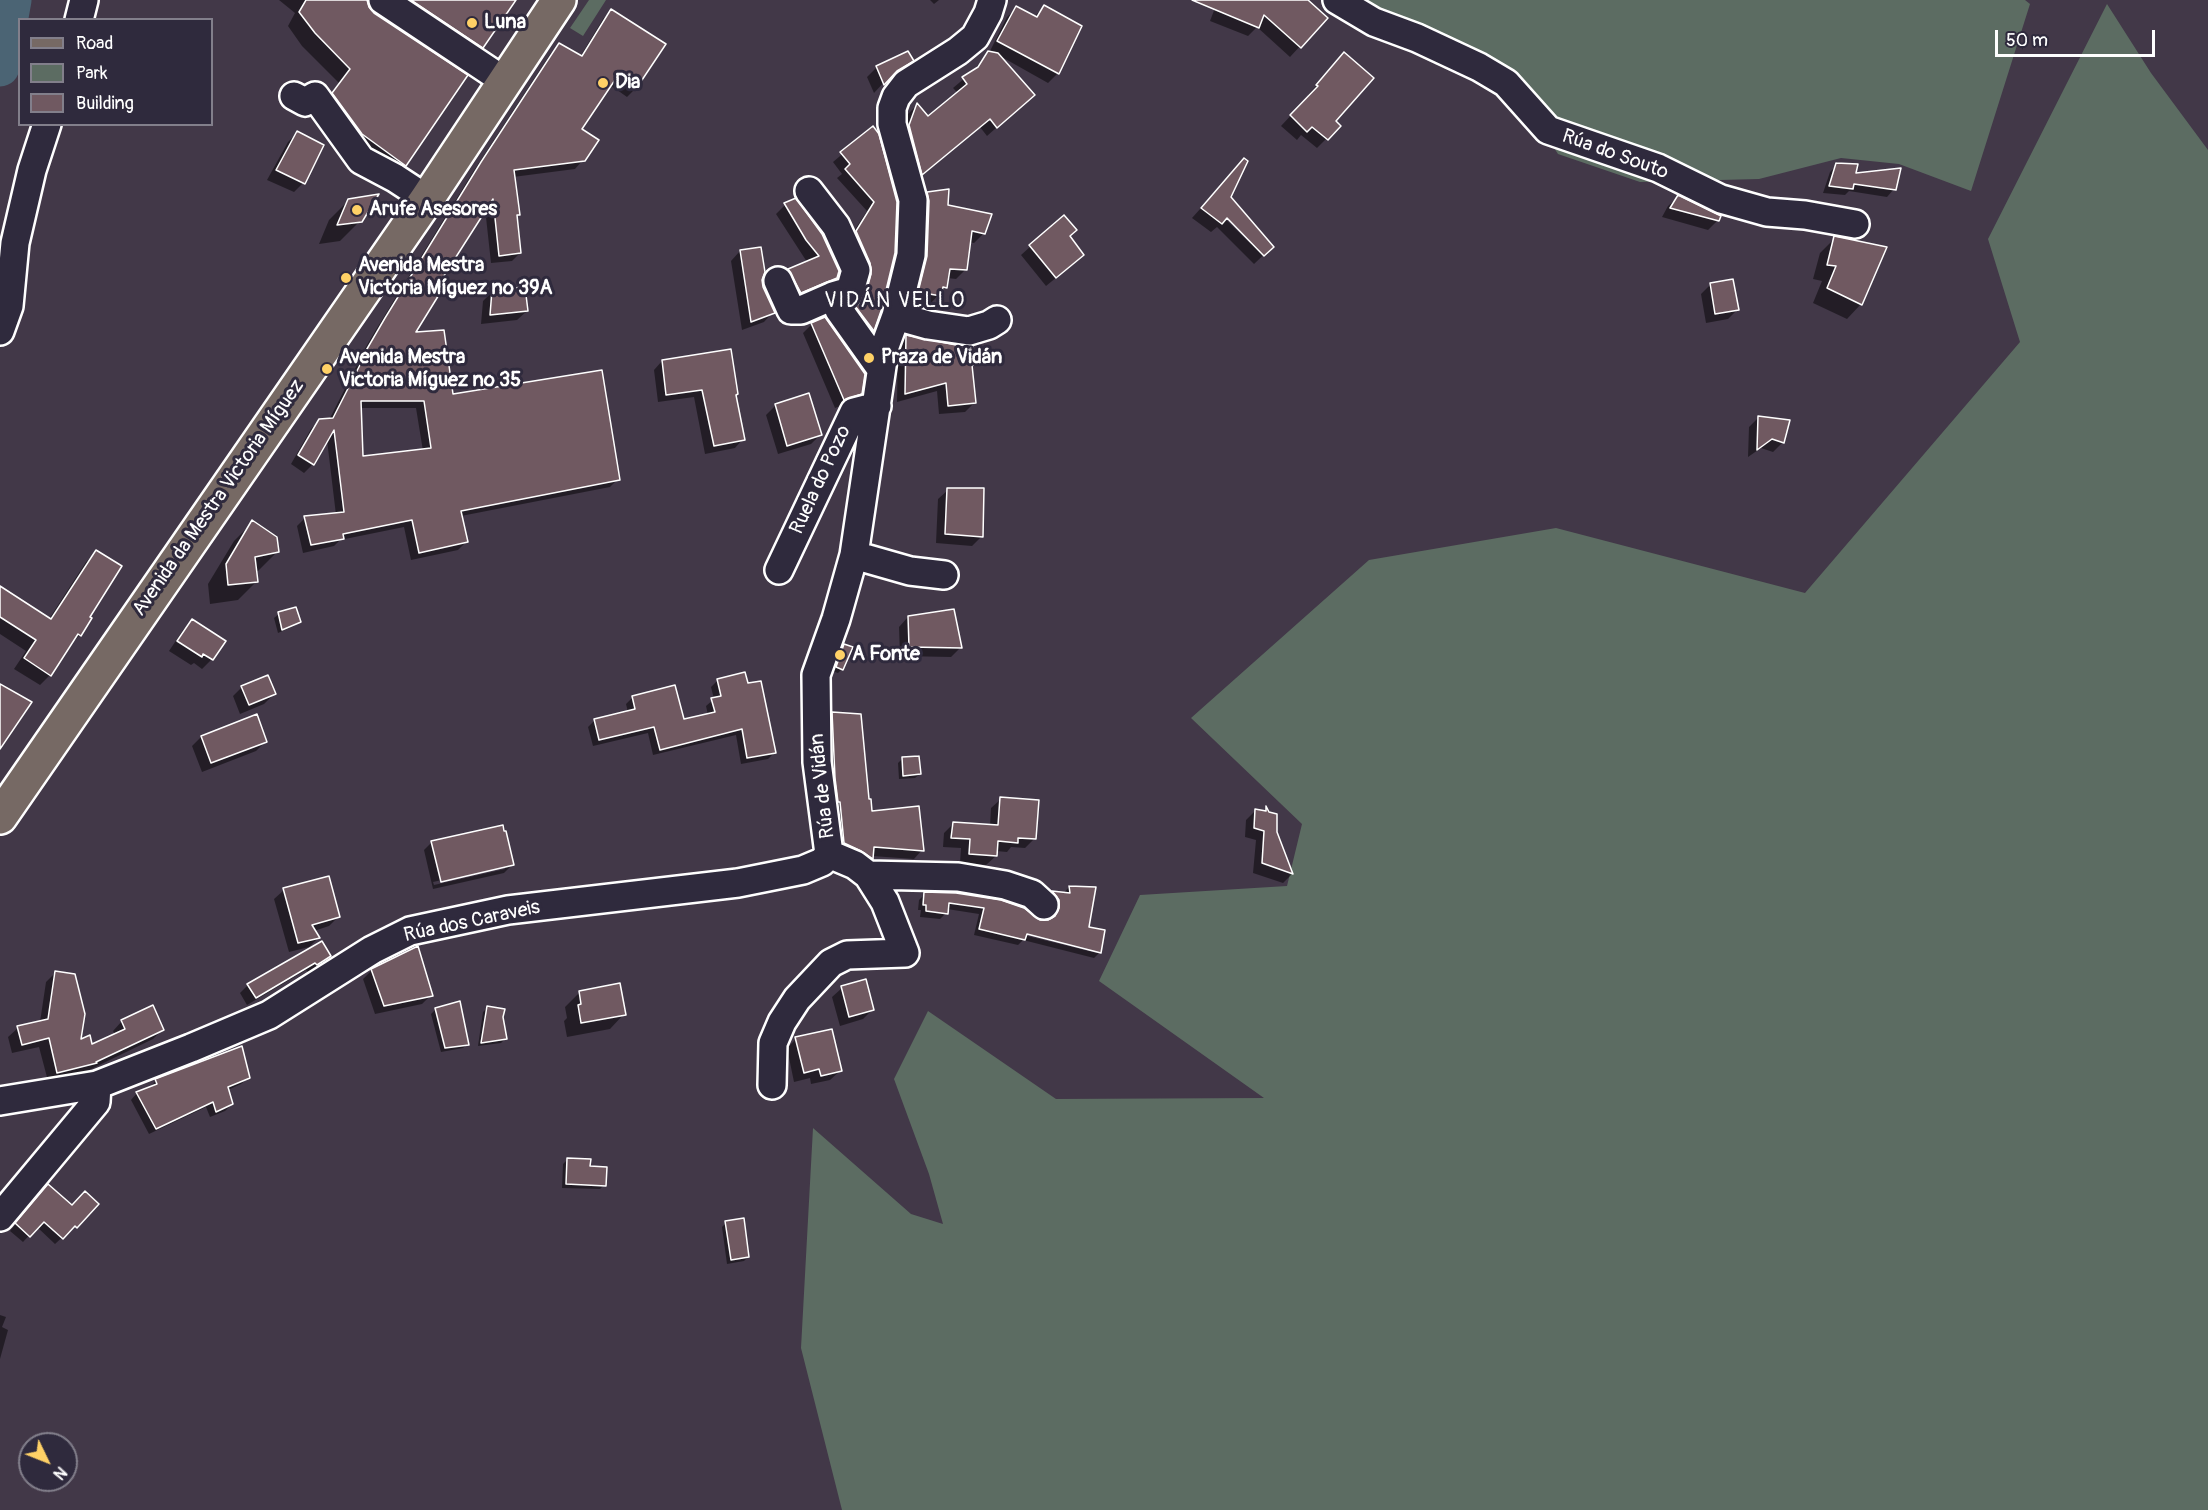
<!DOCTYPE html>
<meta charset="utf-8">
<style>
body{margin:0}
#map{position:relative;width:2208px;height:1510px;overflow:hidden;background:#423848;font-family:Pangolin,sans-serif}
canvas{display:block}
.legend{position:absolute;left:18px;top:18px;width:195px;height:108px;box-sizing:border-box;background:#2f2a3d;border:2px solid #827f8b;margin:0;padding:8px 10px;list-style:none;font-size:18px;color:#fff}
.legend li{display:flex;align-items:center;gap:12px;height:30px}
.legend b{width:30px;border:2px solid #827f8b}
.north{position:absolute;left:18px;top:1432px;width:60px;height:60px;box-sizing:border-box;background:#2f2a3d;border:2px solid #827f8b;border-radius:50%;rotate:133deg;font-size:16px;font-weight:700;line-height:24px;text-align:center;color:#fff}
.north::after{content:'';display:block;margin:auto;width:21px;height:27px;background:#ffd166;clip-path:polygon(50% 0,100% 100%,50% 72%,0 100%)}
.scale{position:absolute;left:1995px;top:30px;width:160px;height:27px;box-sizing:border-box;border:3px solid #fff;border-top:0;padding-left:8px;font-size:18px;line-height:21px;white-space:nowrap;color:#fff;-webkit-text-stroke:4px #2f2a3d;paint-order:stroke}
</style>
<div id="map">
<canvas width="2208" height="1510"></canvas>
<ul class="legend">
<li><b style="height:8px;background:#766964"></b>Road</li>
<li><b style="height:16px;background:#5c6c62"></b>Park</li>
<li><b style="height:16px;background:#705961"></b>Building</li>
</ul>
<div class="north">N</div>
<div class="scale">50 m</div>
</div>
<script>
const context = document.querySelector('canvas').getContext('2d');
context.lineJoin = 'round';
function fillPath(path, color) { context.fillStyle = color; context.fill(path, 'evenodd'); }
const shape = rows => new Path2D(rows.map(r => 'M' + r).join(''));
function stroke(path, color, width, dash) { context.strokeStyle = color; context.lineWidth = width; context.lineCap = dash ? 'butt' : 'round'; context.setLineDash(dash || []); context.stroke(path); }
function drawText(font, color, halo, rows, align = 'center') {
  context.font = font + ' Pangolin,sans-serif'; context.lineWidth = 6; context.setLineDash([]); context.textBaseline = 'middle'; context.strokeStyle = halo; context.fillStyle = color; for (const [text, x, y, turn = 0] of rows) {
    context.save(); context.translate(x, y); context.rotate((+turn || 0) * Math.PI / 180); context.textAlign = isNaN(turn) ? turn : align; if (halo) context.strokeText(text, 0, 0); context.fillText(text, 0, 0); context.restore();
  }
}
fillPath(shape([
 [589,0,606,0,583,36,570,28],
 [1354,0,2025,0,2030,4,1971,191,1899,164,1841,158,1759,179,1640,182,1558,154,1503,69],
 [2107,4,2151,73,2208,150,2208,1510,842,1510,801,1348,813,1128,911,1214,943,1224,929,1174,894,1079,928,1011,1056,1099,1264,1098,1099,981,1140,895,1287,886,1302,824,1191,718,1369,560,1556,528,1805,593,2020,342,1988,239]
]), '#5c6c62');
fillPath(shape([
 [279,0,366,0,367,7,373,14,466,76,405,165,392,178,320,107,339,83,302,46,288,26,295,13],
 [380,0,514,0,482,47,470,60],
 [930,0,939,0,934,4],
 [1218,0,1305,0,1326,18,1290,57,1257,27,1248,36,1210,21],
 [1044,7,1058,73,1048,83,1000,56,1023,104,987,136,980,127,913,183,900,136,908,114,917,105,928,119,958,93,953,88,972,72,990,51,1007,17,1017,8,1035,16],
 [611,11,664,44,635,89,627,97,610,85,580,130,583,160,575,169,513,177,518,215,516,217,520,253,512,261,491,263,485,208,438,283,413,334,452,395,618,479,610,487,461,516,466,542,458,550,411,560,404,527,340,540,334,546,303,553,297,526,305,518,336,515,327,440,313,464,304,473,291,464,311,429,319,420,329,420,358,363,357,362,377,328,473,172,551,53,560,45,580,57,603,19],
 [360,408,416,408,423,451,361,458],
 [912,60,902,70,887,79,874,93,867,77,877,67],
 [1335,64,1334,121,1339,126,1317,148,1301,135,1297,140,1281,126,1309,96,1308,95],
 [873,128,879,311,872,331,864,339,848,315,857,306,863,283,848,240,867,211,837,178,842,174,833,162],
 [297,133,303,183,294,192,267,180,288,142],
 [1837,165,1854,175,1894,189,1887,197,1849,191,1845,195,1823,193,1830,172],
 [1235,170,1230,197,1272,247,1254,264,1217,227,1211,232,1192,218],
 [1222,212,1253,243,1251,244,1220,214],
 [928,193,984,233,974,243,969,242,965,270,956,279,947,278,946,287,930,304,909,302,918,203],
 [1678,197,1718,220,1708,230,1662,217,1668,206],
 [349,200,360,221,340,241,319,244,329,220],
 [785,205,836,278,826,287,791,301,779,280,789,270,807,262,776,214],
 [1068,237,1073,264,1046,286,1021,255,1031,246],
 [1835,238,1861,304,1847,319,1813,303,1822,281,1813,279,1820,253],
 [740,251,761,280,773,312,764,322,742,330,731,261],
 [1711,284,1737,310,1728,319,1706,323,1701,294],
 [493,291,527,311,517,320,481,324,483,301],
 [812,324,861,393,851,402,835,408,803,333],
 [906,337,955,351,974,365,971,367,974,403,965,412,939,414,937,391,897,402,898,345],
 [662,361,734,396,743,439,735,448,705,454,694,397,658,402,654,370],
 [776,405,820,435,811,444,778,454,766,415],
 [1758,418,1783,442,1773,452,1761,448,1748,457,1749,427],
 [948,490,982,536,972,546,936,543,938,499],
 [253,522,277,552,258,571,255,571,257,581,238,600,210,604,208,584,234,541],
 [96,552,88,617,80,635,70,645,50,675,40,685,14,669,26,651,0,634,0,589,49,619,86,562],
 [279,614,299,621,294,626,278,633,274,618],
 [908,617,960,648,951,657,900,656,899,627],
 [192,621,212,659,202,669,194,663,191,665,169,651,183,630],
 [844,645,842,669,838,673,832,671,840,650],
 [718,680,774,753,768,759,741,764,736,735,653,755,648,733,593,746,588,727,595,720,628,712,626,704,633,697,682,721,708,715,706,706,714,699,711,687],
 [242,687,274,694,264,704,240,714,233,696],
 [833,714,870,813,922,850,914,859,872,856,863,866,836,851,825,722],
 [201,737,265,742,256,751,202,772,192,746],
 [903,758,920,774,915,778,899,779,898,763],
 [1001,799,1034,839,1025,848,1011,847,1007,852,996,851,996,856,986,865,960,863,961,848,943,847,944,833,953,824,990,826,991,808],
 [1266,809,1292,874,1283,883,1253,873,1256,840,1245,837,1246,820,1256,810,1263,812],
 [432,842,512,865,504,873,433,889,424,850],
 [505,866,505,869,434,885,433,882],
 [1069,887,1087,929,1100,952,1094,958,1023,940,1018,945,974,935,979,914,947,909,946,913,940,919,920,917,921,910,918,910,919,900,925,894,956,894,1041,922,1052,920,1054,916,1053,906,1047,898,1053,893,1063,894],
 [1020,931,1097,950,1097,953,1019,934],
 [284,890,338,917,329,926,314,931,318,938,309,947,289,952,274,899],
 [329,956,321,964,308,972,306,970,247,1005,240,993,248,985],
 [372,970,431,995,422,1004,375,1014,363,979],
 [56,972,79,1042,91,1046,115,1035,113,1031,122,1021,162,1030,153,1039,85,1072,48,1081,39,1047,12,1053,8,1037,18,1028,40,1022,46,982],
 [842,988,872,1010,863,1019,840,1026,832,997],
 [580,992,624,1014,610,1029,567,1037,564,1021,567,1018,565,1007],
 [488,1007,502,1017,505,1039,501,1043,478,1046,483,1012],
 [436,1009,468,1044,463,1048,441,1052,431,1014],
 [796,1039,840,1071,830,1080,811,1084,810,1078,794,1082,787,1048],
 [248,1078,241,1084,228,1090,232,1104,225,1111,210,1117,206,1107,149,1134,131,1100,137,1093,150,1088,156,1080],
 [568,1159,589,1168,604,1185,600,1189,562,1188,563,1164],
 [42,1192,72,1207,97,1204,69,1233,68,1232,55,1244,37,1227,23,1242,10,1231],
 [726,1223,748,1257,744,1261,727,1264,722,1227],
 [0,1315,6,1317,2,1327,8,1330,0,1359]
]), '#0007');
stroke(shape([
 [0,67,12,0]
]), '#4b6474', 39);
const building = shape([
 [306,0,367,0,369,7,374,13,468,75,406,166,362,134,332,93,350,69,315,33,299,12,306,0],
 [411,0,516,0,483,48,411,0],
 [1192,0,1308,0,1328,18,1301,48,1264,15,1259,28,1192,0],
 [1044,5,1082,26,1059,74,997,41,1016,6,1037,17,1044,5],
 [611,9,666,44,636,89,617,77,582,129,599,140,585,161,514,170,520,215,517,215,521,253,499,256,493,199,440,282,445,285,416,332,444,330,453,394,602,370,620,480,461,511,468,542,419,553,412,520,343,534,344,539,311,545,304,516,344,512,334,430,314,465,298,455,319,419,333,418,365,355,364,354,385,318,481,162,559,43,582,56,611,9],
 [361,401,424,401,431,448,363,456,361,401],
 [908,51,914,61,897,71,884,85,876,66,908,51],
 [988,51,998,53,1035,95,997,128,990,119,922,175,909,125,917,103,928,116,967,84,962,77,978,67,988,51],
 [1344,52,1374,78,1336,121,1341,126,1328,140,1312,127,1307,132,1290,115,1318,86,1316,85,1344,52],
 [873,126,879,134,897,202,895,253,881,311,874,331,855,306,862,302,865,296,871,274,870,263,856,231,874,202,845,169,850,164,840,152,873,126],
 [297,131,324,145,305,184,276,170,297,131],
 [1244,158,1248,161,1231,197,1274,247,1264,256,1227,218,1222,224,1201,208,1244,158],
 [1836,163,1858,164,1856,173,1901,168,1896,190,1854,184,1853,189,1829,186,1836,163],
 [949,189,948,205,992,214,985,234,972,231,967,270,950,269,947,288,943,287,941,296,918,292,927,256,929,201,927,192,949,189],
 [379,194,362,222,337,225,348,199,379,194],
 [1678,195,1721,216,1719,221,1670,208,1678,195],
 [796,198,822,234,839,271,837,278,801,293,788,269,819,256,806,240,784,203,796,198],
 [1064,215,1077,230,1070,236,1084,255,1056,278,1029,245,1064,215],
 [1834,236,1887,247,1862,305,1827,288,1836,266,1827,265,1834,236],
 [761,247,765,272,762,280,763,287,775,313,751,322,740,250,761,247],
 [1733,279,1739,310,1715,314,1710,283,1733,279],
 [525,287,528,311,490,315,492,290,525,287],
 [825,317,865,374,862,394,844,400,811,323,825,317],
 [906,335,956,345,956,349,973,347,975,365,972,365,976,403,948,406,946,383,905,394,906,335],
 [731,349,738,394,736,395,745,440,714,446,702,390,666,395,662,360,731,349],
 [809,393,822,435,787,446,775,404,809,393],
 [1758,416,1790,420,1784,443,1772,439,1757,450,1758,416],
 [947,488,984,488,983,537,945,534,947,488],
 [252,520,277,537,279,552,255,557,258,582,228,585,226,564,252,520],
 [96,550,122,566,90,617,92,618,81,636,78,634,51,676,24,658,36,640,0,617,0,586,51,619,96,550],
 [296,607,301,622,282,630,278,612,296,607],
 [954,609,962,648,909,647,908,616,954,609],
 [192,619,226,641,213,660,203,654,202,657,177,641,192,619],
 [844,644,853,647,843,670,836,667,844,644],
 [745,672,748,683,761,681,776,753,747,758,742,729,660,750,654,727,599,740,594,719,635,709,632,696,675,685,684,719,715,712,711,698,721,696,717,679,745,672],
 [268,675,276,694,249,705,241,686,268,675],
 [0,684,32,702,0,749,0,684],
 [832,712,861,714,869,799,871,799,872,811,919,806,924,851,874,847,873,859,861,851,844,843,840,802,838,802,835,778,832,712],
 [257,714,267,742,211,763,201,736,257,714],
 [919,756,921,774,903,776,902,757,919,756],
 [1000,797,1039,800,1036,839,1018,838,1018,843,998,841,997,856,969,854,970,839,951,838,953,822,998,825,1000,797],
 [1266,806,1269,812,1277,814,1277,832,1293,874,1262,863,1264,831,1254,828,1255,809,1266,811,1266,806],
 [503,825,504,831,506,831,514,865,441,882,431,841,503,825],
 [329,876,340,917,312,925,320,938,298,943,283,888,329,876],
 [1069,886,1096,887,1089,927,1105,930,1101,953,1027,934,1025,940,979,929,984,908,949,903,948,914,926,911,926,905,923,905,924,892,956,893,1001,900,1024,908,1040,920,1048,920,1055,916,1059,908,1059,900,1052,891,1070,893,1069,886],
 [322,941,331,956,317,965,315,963,256,998,247,984,322,941],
 [418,946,433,996,384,1006,371,969,418,946],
 [55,971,75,974,85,1014,81,1039,90,1035,92,1044,125,1029,121,1020,153,1005,164,1030,96,1062,97,1063,57,1073,49,1038,22,1045,17,1026,48,1019,55,971],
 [866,979,874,1010,849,1017,841,986,866,979],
 [620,983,626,1015,581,1023,578,1005,581,1004,579,991,620,983],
 [460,1001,469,1045,445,1048,435,1008,460,1001],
 [487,1006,505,1009,503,1017,507,1039,481,1043,487,1006],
 [832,1029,842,1071,821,1076,819,1069,804,1073,795,1037,832,1029],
 [242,1046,250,1078,228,1087,233,1104,216,1112,213,1102,156,1129,136,1092,157,1084,155,1079,242,1046],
 [567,1158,591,1159,590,1166,607,1167,606,1186,566,1184,567,1158],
 [48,1184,72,1205,85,1191,99,1204,77,1228,75,1226,63,1239,44,1222,30,1237,15,1223,48,1184],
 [744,1218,749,1257,731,1260,725,1221,744,1218]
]);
fillPath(building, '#705961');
stroke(building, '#fff', 1.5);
const minor = shape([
 [383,0,506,82],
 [1337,0,1374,22,1417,38,1479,67,1506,83,1548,130,1658,168,1721,199,1767,212,1805,215,1855,224],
 [79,20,84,0],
 [294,96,305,102,315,96,361,160,395,178,427,199],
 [809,191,836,226,856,270,850,291,833,296,839,310,881,369],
 [778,281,791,310,801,310,833,296],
 [896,316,928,325,969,331,989,325,997,320],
 [0,331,9,306,15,243,32,170,47,124],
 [854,555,910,571,944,575],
 [779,570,854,412,877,406],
 [829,854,817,762,816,675,836,619,854,555,885,346,896,316,911,255,913,200,892,124,892,108,896,97,906,84,958,51,975,37,988,13,992,0],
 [868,875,958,877,1005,885,1032,894,1044,905],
 [772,1085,773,1043,782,1022,797,999,831,963,847,955,905,953,885,902,868,875,855,865,829,854],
 [0,1101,97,1085,191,1048,269,1015,372,950,410,931,508,910,738,883,803,870,822,862,829,854],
 [0,1217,96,1102,97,1085]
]);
const major = shape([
 [0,817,427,199,559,0]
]);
stroke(minor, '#fff', 32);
stroke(major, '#fff', 38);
stroke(minor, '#2f2a3d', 27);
stroke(major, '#766964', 33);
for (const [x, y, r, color] of [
 [472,23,6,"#ffd166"],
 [603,83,6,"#ffd166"],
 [357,210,6,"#ffd166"],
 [346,278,6,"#ffd166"],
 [869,358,6,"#ffd166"],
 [327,369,6,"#ffd166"],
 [840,655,6,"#ffd166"]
]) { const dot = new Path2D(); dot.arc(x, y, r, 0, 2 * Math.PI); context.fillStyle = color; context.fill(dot); stroke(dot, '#2f2a3d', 2); }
drawText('bold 20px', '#fff', '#2f2a3d', [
 ["Luna",484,23],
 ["Dia",615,83],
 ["Arufe Asesores",369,210],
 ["Avenida Mestra",358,266],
 ["Victoria Míguez nº 39A",358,289],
 ["Avenida Mestra",339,358],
 ["Victoria Míguez nº 35",339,381],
 ["Praza de Vidán",881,358],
 ["A Fonte",852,655]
], 'left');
drawText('20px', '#fff', '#2f2a3d', [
 ["Rúa do Souto",1615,155,20],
 ["Ruela do Pozo",821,480,-65],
 ["Avenida da Mestra Victoria Míguez",219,498,-55],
 ["Rúa de Vidán",823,786,-96],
 ["Rúa dos Caraveis",472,922,-12]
]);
context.letterSpacing = '1.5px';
drawText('21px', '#fff', '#2f2a3d', [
 ["VIDÁN VELLO",895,302]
]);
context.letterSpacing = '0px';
</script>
